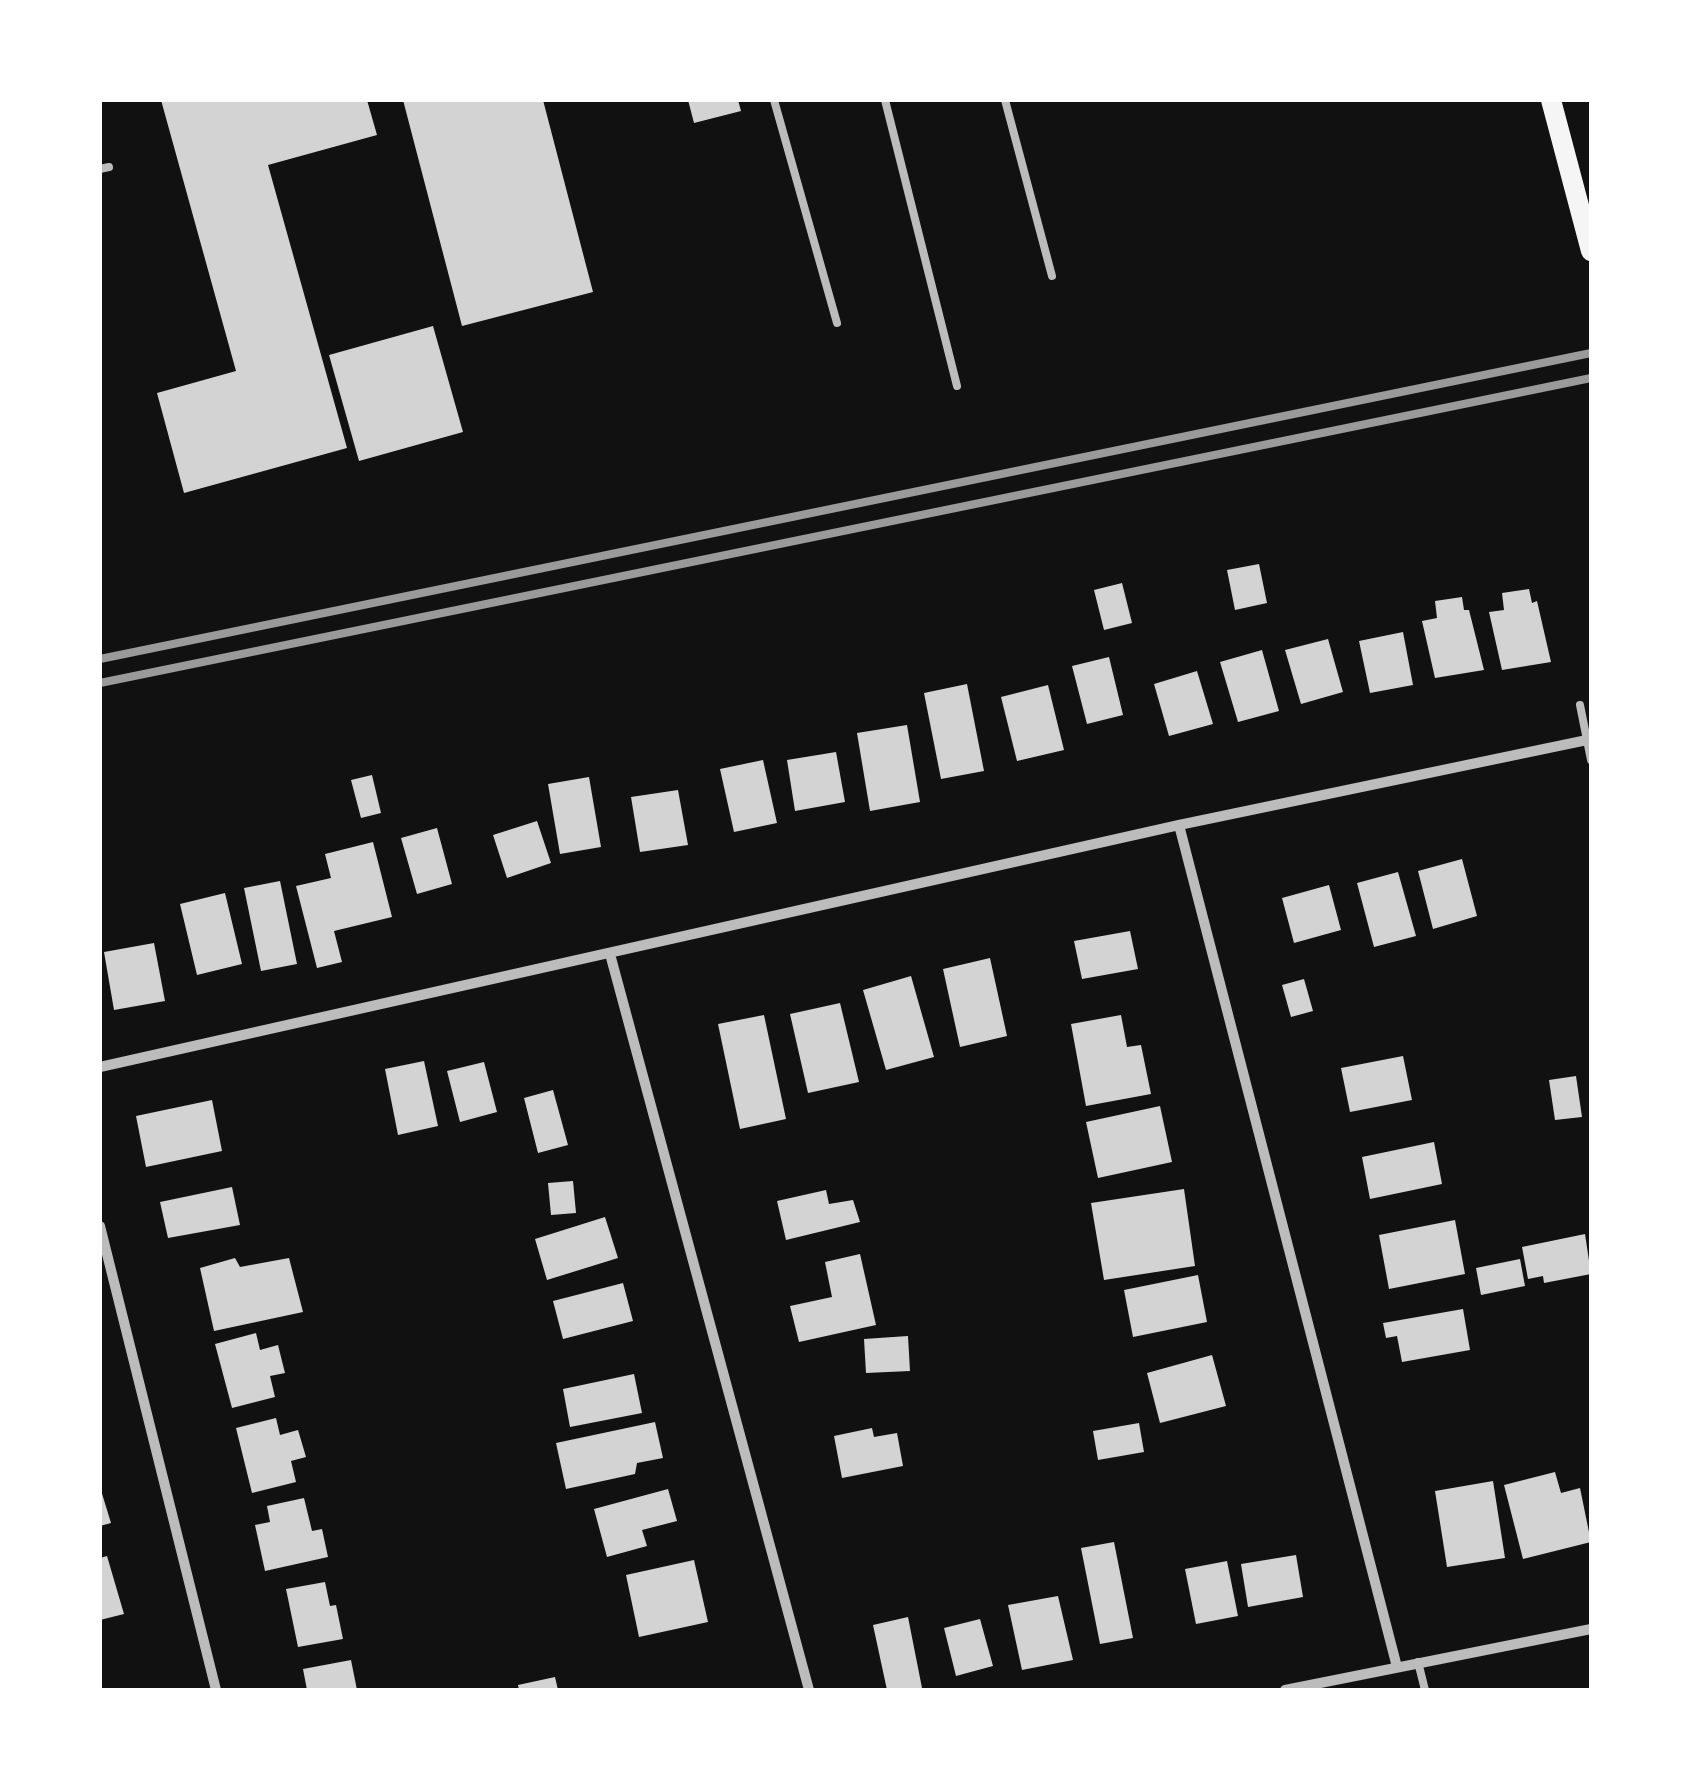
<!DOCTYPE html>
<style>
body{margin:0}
#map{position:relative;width:1691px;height:1790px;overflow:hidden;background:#111;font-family:"PT Sans Narrow",sans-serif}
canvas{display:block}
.frame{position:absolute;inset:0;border:102px solid #fff;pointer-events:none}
</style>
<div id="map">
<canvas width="1691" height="1790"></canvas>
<div class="frame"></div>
</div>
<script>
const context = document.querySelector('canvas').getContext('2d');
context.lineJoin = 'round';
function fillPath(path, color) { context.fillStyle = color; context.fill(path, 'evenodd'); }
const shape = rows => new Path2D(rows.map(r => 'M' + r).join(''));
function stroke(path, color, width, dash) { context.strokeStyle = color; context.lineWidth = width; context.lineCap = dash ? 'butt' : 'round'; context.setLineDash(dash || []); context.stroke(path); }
fillPath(shape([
 [161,100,367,100,377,135,268,165,347,448,184,493,157,393,236,371],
 [403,100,543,100,593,292,462,326],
 [688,100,738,100,741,111,694,123],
 [433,326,463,432,359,461,329,355],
 [1259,564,1267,603,1235,610,1227,570],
 [1122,583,1132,623,1104,630,1094,590],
 [1529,589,1532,603,1537,601,1551,662,1502,670,1489,612,1504,610,1502,593],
 [1462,597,1464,610,1469,610,1484,670,1435,678,1422,621,1437,618,1435,601],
 [1403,632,1413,685,1370,693,1359,641],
 [1328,639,1343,692,1301,704,1285,650],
 [1262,650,1279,711,1238,722,1220,662],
 [1109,657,1123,715,1087,724,1072,666],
 [1197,671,1213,724,1169,736,1154,684],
 [967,684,984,771,941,779,924,693],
 [1048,685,1064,750,1017,761,1001,697],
 [907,725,920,802,870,811,857,733],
 [836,752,845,802,795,811,787,760],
 [763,760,777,823,734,832,720,769],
 [372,775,381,813,361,818,351,780],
 [589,777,601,847,560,854,548,784],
 [678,790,688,845,640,852,631,797],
 [537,821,551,863,507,878,493,835],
 [437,828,452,884,417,894,401,838],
 [373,842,392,917,334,931,342,962,317,968,296,886,331,878,325,854],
 [1462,859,1477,916,1433,929,1418,871],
 [1398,872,1416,936,1374,947,1357,883],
 [280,881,297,964,261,971,244,888],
 [1329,885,1341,930,1294,943,1282,898],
 [225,893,242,964,197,975,180,904],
 [1130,931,1138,969,1082,979,1074,941],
 [154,943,165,1001,114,1010,104,952],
 [990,958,1007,1036,960,1047,943,969],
 [911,976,934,1057,886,1070,863,990],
 [1304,979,1313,1011,1291,1017,1282,985],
 [840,1003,859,1082,808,1093,790,1014],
 [764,1015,786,1119,740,1129,718,1024],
 [1121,1015,1127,1047,1141,1045,1151,1094,1086,1106,1071,1024],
 [1403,1056,1412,1100,1350,1112,1341,1068],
 [424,1061,438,1126,398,1135,385,1069],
 [484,1062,497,1112,460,1122,447,1071],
 [1576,1076,1582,1117,1555,1120,1549,1080],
 [553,1090,568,1145,538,1153,524,1098],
 [212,1100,222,1151,146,1167,136,1116],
 [1160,1106,1172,1162,1098,1178,1086,1122],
 [1434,1142,1442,1184,1370,1199,1362,1157],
 [573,1181,576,1213,551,1215,548,1183],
 [232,1187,240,1225,168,1238,160,1202],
 [1184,1189,1195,1266,1104,1280,1091,1203],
 [826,1190,829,1204,853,1200,860,1222,786,1240,777,1201],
 [605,1217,618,1258,547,1280,535,1239],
 [1455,1220,1465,1274,1389,1289,1379,1235],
 [1585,1234,1591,1274,1544,1283,1543,1276,1528,1279,1522,1247],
 [860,1254,876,1325,799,1342,790,1306,832,1297,825,1262],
 [235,1258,240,1267,289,1258,303,1312,214,1331,200,1268],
 [1520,1259,1525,1286,1481,1295,1476,1268],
 [1198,1275,1207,1322,1133,1337,1124,1290],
 [623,1283,633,1321,563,1339,553,1301],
 [1463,1309,1470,1350,1402,1362,1397,1336,1386,1338,1383,1323],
 [256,1333,260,1350,278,1345,285,1373,270,1376,275,1397,232,1408,215,1344],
 [908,1336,910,1371,866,1373,864,1339],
 [1212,1355,1226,1406,1160,1423,1147,1373],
 [634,1374,642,1413,570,1427,563,1389],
 [276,1418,280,1435,298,1430,306,1457,291,1461,296,1482,252,1493,236,1428],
 [655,1422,663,1458,637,1463,635,1474,566,1489,556,1443],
 [1139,1423,1144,1452,1098,1460,1093,1431],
 [872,1428,874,1437,897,1433,903,1466,842,1478,834,1436],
 [1555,1472,1561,1493,1580,1488,1591,1542,1523,1559,1504,1485],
 [1493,1481,1505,1558,1447,1567,1435,1491],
 [100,1487,111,1523,100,1526],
 [668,1489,677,1521,642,1530,647,1546,607,1557,594,1509],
 [304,1498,312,1531,322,1529,328,1557,265,1571,255,1525,270,1522,267,1506],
 [1114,1542,1133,1638,1100,1644,1081,1548],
 [1296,1555,1303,1597,1248,1607,1241,1564],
 [107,1556,124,1614,100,1620,100,1558],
 [694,1560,708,1622,639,1637,626,1575],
 [1227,1561,1238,1616,1196,1624,1185,1569],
 [325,1582,330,1606,336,1605,343,1639,298,1647,286,1589],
 [1058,1596,1073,1660,1022,1670,1008,1605],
 [908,1617,922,1688,887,1690,873,1625],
 [980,1619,993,1666,956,1676,944,1628],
 [351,1660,357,1690,307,1690,303,1669],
 [555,1677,558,1690,519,1690,518,1685]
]), '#d3d3d3');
stroke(shape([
 [774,100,837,323],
 [885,100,957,386],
 [1005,100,1052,276],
 [100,169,109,167],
 [1580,705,1591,760],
 [1418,1662,1425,1690]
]), '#bcbcbc', 8);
stroke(shape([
 [1179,825,1397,1667],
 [610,954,809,1690],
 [100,1067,1179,825,1587,740],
 [100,1226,216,1690],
 [1285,1690,1591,1629]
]), '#bcbcbc', 10);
stroke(shape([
 [1551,100,1591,251]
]), '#f5f5f5', 20);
stroke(shape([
 [100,659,1591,353],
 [100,683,1591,378]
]), '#9a9a9a', 8);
</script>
